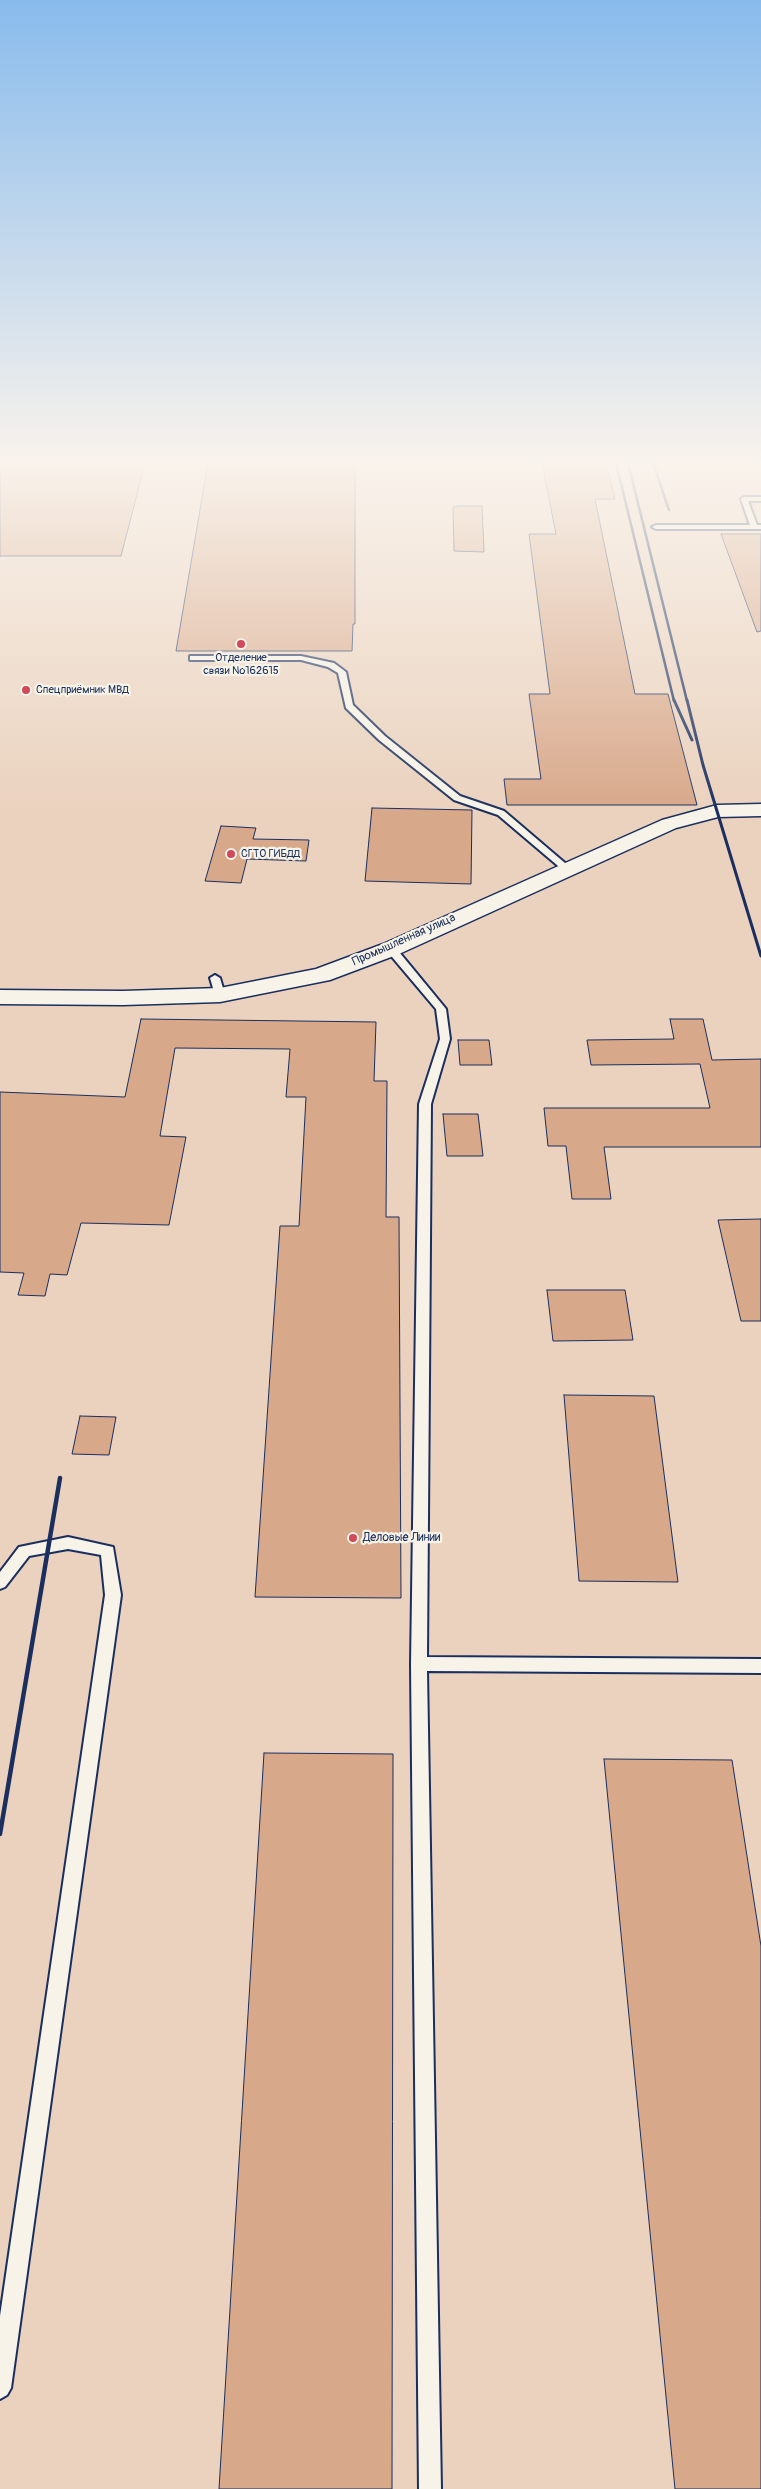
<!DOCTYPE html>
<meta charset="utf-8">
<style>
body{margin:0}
canvas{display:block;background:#f1e4d5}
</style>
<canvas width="761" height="2489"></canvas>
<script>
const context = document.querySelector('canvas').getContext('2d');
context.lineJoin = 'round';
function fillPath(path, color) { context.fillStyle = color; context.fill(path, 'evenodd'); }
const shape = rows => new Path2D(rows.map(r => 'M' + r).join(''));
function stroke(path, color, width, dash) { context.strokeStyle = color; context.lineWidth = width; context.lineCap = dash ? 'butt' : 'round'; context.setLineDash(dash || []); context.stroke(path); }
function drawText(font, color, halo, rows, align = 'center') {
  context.font = font + ' Pangolin,sans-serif'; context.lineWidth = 4.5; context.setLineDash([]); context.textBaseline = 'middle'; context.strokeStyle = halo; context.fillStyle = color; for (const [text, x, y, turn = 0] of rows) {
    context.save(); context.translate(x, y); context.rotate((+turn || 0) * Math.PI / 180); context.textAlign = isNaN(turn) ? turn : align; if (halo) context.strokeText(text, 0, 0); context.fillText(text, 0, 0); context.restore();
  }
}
fillPath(shape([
 [0,463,761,463,761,2489,0,2489]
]), '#ead2be');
const building = shape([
 [0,463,145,463,121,556,0,556,0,463],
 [208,463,355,463,355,624,353,624,352,651,176,651,208,463],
 [542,463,606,463,615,499,595,499,635,694,668,694,697,805,507,805,504,779,541,779,529,694,550,694,529,534,556,534,542,463],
 [459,506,482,506,484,552,454,551,453,507,459,506],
 [721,534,761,534,761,631,757,632,721,534],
 [372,808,472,810,471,884,365,881,372,808],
 [221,826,256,828,253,839,309,840,306,861,247,859,241,883,205,881,221,826],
 [141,1019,376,1022,374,1081,387,1081,386,1217,399,1217,401,1598,255,1597,280,1226,299,1226,306,1097,286,1097,290,1049,175,1048,160,1136,186,1137,169,1225,81,1223,67,1275,50,1274,45,1296,18,1295,24,1273,0,1272,0,1092,125,1097,141,1019],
 [670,1019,703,1019,712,1060,761,1059,761,1147,604,1147,611,1199,572,1199,566,1146,548,1146,544,1108,710,1108,700,1064,591,1065,587,1040,674,1039,670,1019],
 [458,1040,489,1040,492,1065,460,1065,458,1040],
 [443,1114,478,1114,483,1156,447,1156,443,1114],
 [761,1219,761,1321,741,1321,718,1220,761,1219],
 [547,1290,625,1290,633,1340,553,1341,547,1290],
 [564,1395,654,1396,678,1582,579,1581,564,1395],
 [80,1416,116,1417,109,1455,72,1454,80,1416],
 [264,1753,393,1754,392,2489,219,2489,264,1753],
 [604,1759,732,1760,761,1946,761,2489,675,2489,604,1759]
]);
fillPath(building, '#d8a88a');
stroke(building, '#1b2f5e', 1);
const lane = shape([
 [744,497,761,497,761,501,748,501,757,525,761,525,761,529,656,529,652,527,656,525,750,525,741,499,744,497],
 [190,656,301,656,334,663,346,672,353,705,385,736,460,796,504,811,572,869,570,871,564,871,498,815,454,800,379,740,346,708,338,673,328,667,301,660,190,660,190,656],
 [391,946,395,947,446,1009,450,1039,431,1104,427,1657,761,1659,761,1673,427,1671,441,2489,419,2489,411,1664,419,1104,440,1039,436,1009,387,951,386,949,391,946],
 [215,975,220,978,225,995,224,997,220,998,215,995,210,978,215,975],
 [68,1537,113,1547,121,1595,11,2388,7,2395,0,2399,0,2316,105,1595,101,1555,68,1549,29,1556,5,1587,0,1589,0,1572,19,1547,68,1537]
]);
const secondary = shape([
 [761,804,761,816,718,817,676,828,399,954,330,980,220,1002,123,1005,0,1004,0,990,123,991,220,988,316,969,383,944,662,820,717,805,761,804]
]);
stroke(lane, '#1b2f5e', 4);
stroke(secondary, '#1b2f5e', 3);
fillPath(lane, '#f7f3e8');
fillPath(secondary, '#f7f3e8');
stroke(shape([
 [616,463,674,701],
 [628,463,687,701],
 [653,463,669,510]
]), '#1b2f5e', 2.5);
stroke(shape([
 [674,700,692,740],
 [687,700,703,765,761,956]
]), '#1b2f5e', 3);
stroke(shape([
 [0,1834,60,1478]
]), '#1b2f5e', 4.5);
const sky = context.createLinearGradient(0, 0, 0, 811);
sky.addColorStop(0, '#88bbec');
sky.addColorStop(0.57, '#f9f3ec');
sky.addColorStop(1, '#f9f3ec00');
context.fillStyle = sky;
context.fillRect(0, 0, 761, 811);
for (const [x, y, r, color] of [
 [241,644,5,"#d1495b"],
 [26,690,5,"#d1495b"],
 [231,854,5,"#d1495b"],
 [353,1538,5,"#d1495b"]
]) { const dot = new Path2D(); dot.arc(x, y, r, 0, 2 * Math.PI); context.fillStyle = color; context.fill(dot); stroke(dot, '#f7f3e8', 2); }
drawText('11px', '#1b2f5e', '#f7f3e8', [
 ["Отделение",241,658,"center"],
 ["связи №162615",241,671,"center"],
 ["Спецприёмник МВД",36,690],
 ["СГТО ГИБДД",241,854]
], 'left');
drawText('12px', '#1b2f5e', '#f7f3e8', [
 ["Промышленная улица",404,940,-24]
]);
drawText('12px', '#1b2f5e', '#f7f3e8', [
 ["Деловые Линии",363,1538]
], 'left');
</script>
